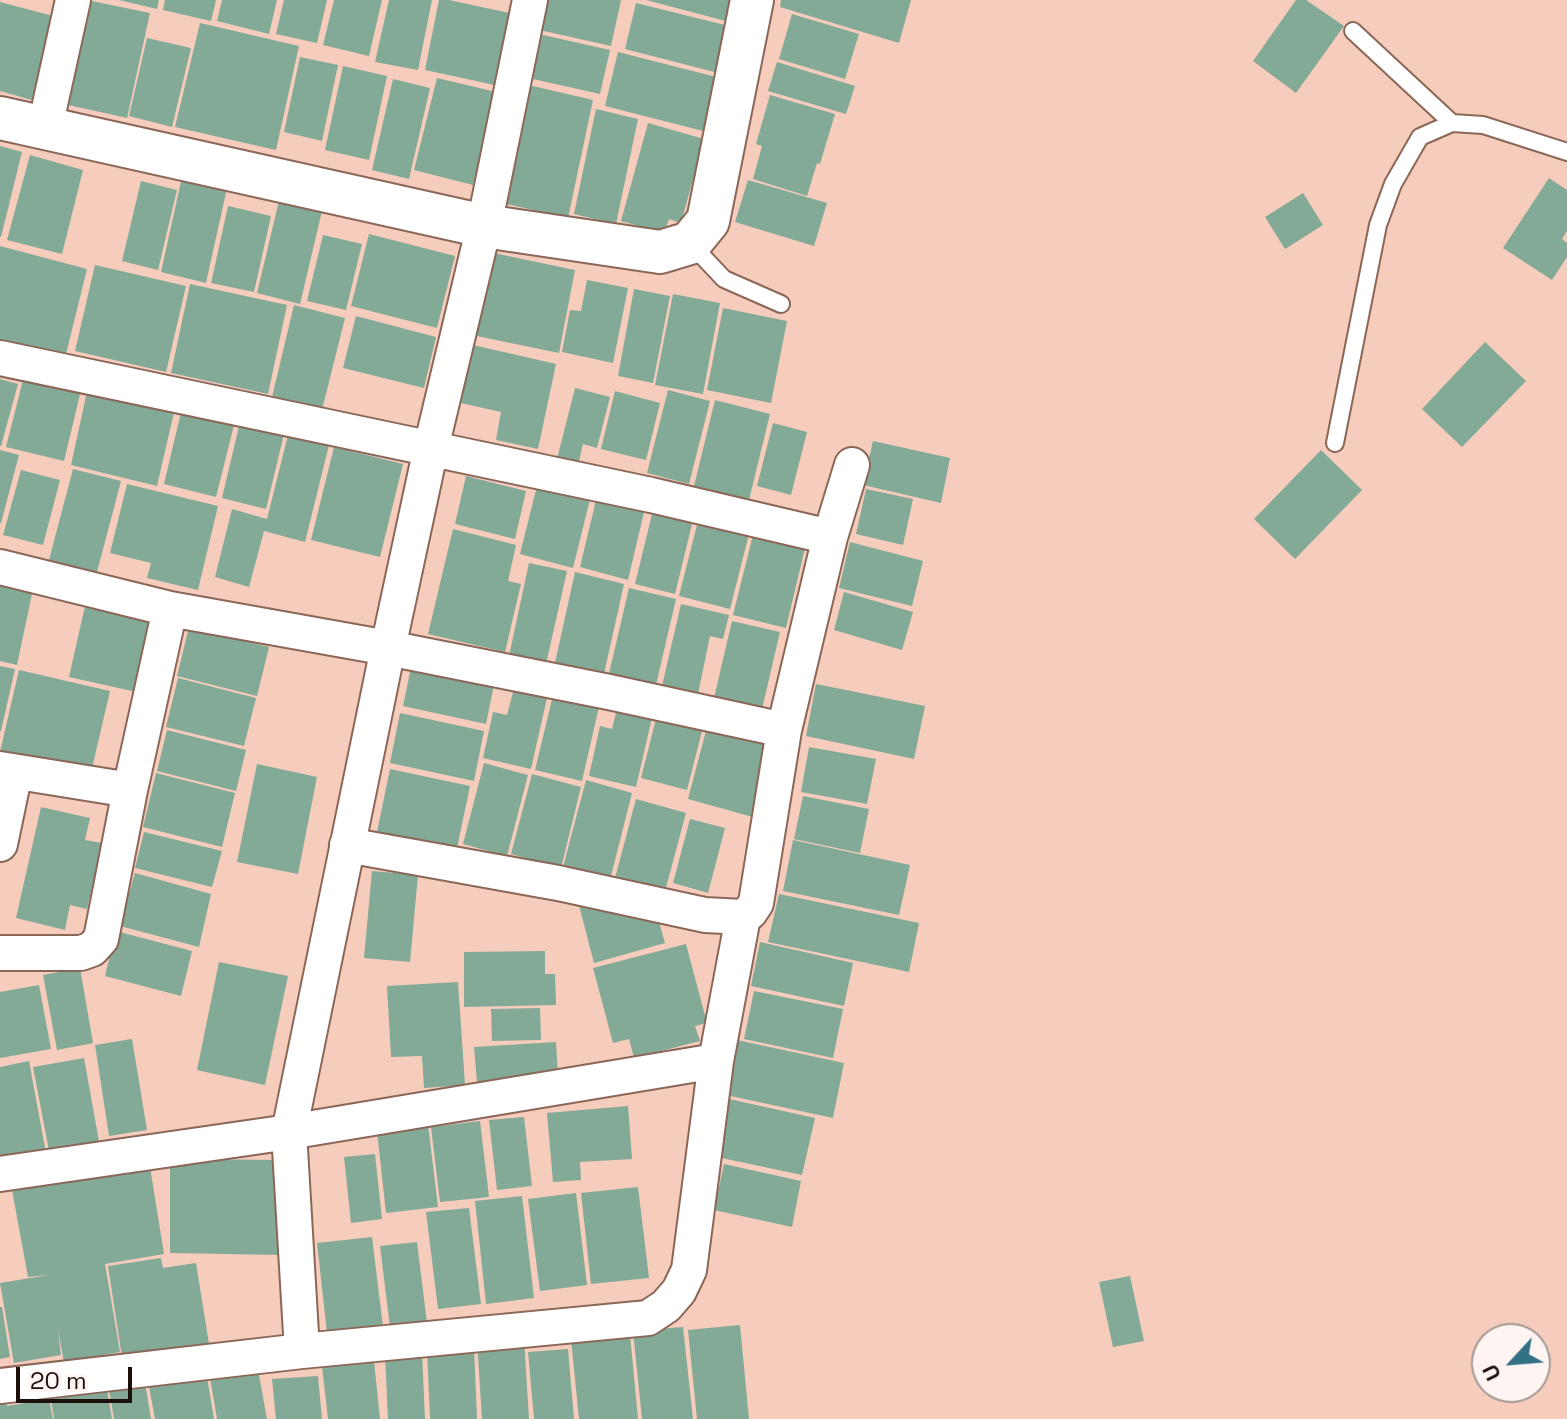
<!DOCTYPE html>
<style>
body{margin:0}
#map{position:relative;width:1567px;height:1419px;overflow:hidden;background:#f6ccbc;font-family:"Space Grotesk",sans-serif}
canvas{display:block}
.north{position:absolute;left:1471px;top:1323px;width:80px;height:80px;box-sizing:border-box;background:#fef5f2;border:2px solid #a49995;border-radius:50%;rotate:244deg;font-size:22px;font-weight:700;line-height:32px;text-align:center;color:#1d0f09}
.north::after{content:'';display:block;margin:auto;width:28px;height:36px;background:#317085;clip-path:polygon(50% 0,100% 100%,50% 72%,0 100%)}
.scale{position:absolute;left:16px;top:1367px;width:116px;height:36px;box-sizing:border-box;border:4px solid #1d0f09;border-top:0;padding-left:10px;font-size:24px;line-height:28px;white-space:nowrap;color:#1d0f09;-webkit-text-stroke:6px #fef5f2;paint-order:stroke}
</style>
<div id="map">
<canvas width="1567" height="1419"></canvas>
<div class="north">U</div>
<div class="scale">20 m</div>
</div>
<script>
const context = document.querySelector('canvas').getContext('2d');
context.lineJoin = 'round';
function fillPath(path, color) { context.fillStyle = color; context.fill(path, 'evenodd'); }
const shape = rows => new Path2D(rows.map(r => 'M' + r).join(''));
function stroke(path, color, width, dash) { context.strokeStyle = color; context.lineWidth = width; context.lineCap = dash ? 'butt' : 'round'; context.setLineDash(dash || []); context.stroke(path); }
fillPath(shape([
 [87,0,150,13,127,118,64,104],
 [119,0,159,0,157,9],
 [165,0,216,0,211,21,163,10],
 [222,0,277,0,269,34,217,21],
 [284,0,327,0,317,43,276,34],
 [334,0,382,0,369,56,323,45],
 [389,0,432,0,418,70,375,62],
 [439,0,449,0,514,14,499,86,425,70],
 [541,0,621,0,611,46,535,29],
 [646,0,743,0,737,24],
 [781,0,911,0,899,43,780,7],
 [1296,0,1306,0,1344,26,1296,93,1253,61],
 [0,2,57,17,35,101,0,91],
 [636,3,737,28,726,75,625,49],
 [792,14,859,34,845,79,779,59],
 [200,23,299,46,276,150,175,127],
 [534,33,610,50,600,94,524,77],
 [147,38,191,48,172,127,129,116],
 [618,52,724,79,711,133,605,106],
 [300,57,338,65,322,141,284,132],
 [777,62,855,86,846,114,768,91],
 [343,66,387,76,369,160,325,150],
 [437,78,496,92,473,185,414,170],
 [393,79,430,88,409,179,372,170],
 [524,84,593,100,568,218,498,202],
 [770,95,835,114,820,164,817,163,807,196,753,179,762,146,756,144],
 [596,109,638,119,616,224,574,214],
 [648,123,704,139,681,223,669,219,664,233,621,221],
 [0,146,22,152,1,237,0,236],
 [30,155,83,170,62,254,7,240],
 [182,177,227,188,206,283,161,272],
 [1549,178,1567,190,1567,231,1562,239,1567,243,1567,257,1552,280,1503,248],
 [748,180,827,203,814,246,735,222],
 [141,181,177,190,158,270,122,261],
 [1303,193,1323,225,1285,249,1265,217],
 [279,201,322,211,300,304,257,293],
 [228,206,271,216,254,292,211,283],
 [369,234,455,256,437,328,351,306],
 [323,235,362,244,346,310,307,301],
 [0,246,87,269,65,358,0,341],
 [484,251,575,270,559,353,467,334],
 [95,265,186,286,166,372,75,351],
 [587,280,628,288,613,363,562,352,570,310,581,311],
 [190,284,287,305,268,394,171,373],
 [634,289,670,296,653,383,618,376],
 [673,294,720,303,703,394,655,385],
 [294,305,345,318,322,410,272,397],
 [723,308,787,321,771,403,707,390],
 [356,316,436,337,424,388,343,368],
 [1485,342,1526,381,1462,447,1422,409],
 [473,345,556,364,538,449,496,440,501,412,461,403],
 [25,372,82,386,64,461,6,447],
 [0,379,18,384,1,446,0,446],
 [88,387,175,408,157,486,71,465],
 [575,388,610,397,597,448,583,444,578,465,557,459],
 [668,390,710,401,689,484,647,473],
 [615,391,660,403,646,460,601,449],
 [715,400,770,414,749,500,694,486],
 [182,408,235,421,216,497,164,484],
 [240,422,284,434,266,509,222,498],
 [773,423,807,432,791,495,757,486],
 [288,435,329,445,305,542,264,531,249,587,215,577,232,509,267,519],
 [873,441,950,458,941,503,863,485],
 [334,447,403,464,380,557,311,540],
 [0,450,19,455,1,523,0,523],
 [1321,450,1362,490,1295,559,1254,519],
 [73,469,121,481,97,572,49,560],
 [21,470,60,480,43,545,3,535],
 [466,476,526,491,515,539,455,524],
 [539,478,592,491,573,568,520,554],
 [127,484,218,506,198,590,147,578,151,563,110,553],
 [866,489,913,499,903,545,856,534],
 [597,496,645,508,628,580,580,567],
 [653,510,693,520,675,594,635,584],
 [698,521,749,534,730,609,679,596],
 [453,529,516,545,508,581,521,584,505,652,428,634],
 [753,535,805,548,786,628,733,615],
 [850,542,923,561,912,606,839,588],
 [529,563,567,571,546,664,509,656],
 [575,572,624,584,604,674,555,663],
 [0,582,33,589,17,665,0,661],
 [629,588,676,599,655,689,608,678],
 [844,592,913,612,902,650,834,630],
 [87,597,159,613,141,693,69,677],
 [681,604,729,615,723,639,710,636,698,694,662,686],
 [732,621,780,632,762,709,714,698],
 [189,627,269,647,257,696,177,676],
 [413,658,496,675,486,724,403,706],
 [0,666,15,669,1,731,0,731],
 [19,670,110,691,89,781,0,759,0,752],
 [178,678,256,698,244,746,166,727],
 [516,681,549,689,531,769,483,758,493,712,507,715],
 [816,684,925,706,914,759,806,736],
 [555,687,601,698,582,781,535,770],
 [619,700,654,709,636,787,589,776,600,726,612,729],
 [400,713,484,731,474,781,390,763],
 [657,715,703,727,687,790,641,778],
 [707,727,778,746,760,819,688,799],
 [167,730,246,750,236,791,157,771],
 [809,747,876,759,867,804,801,792],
 [484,763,528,775,507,856,463,844],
 [257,764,317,777,298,874,237,862],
 [390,769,470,786,457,848,377,832],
 [156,773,235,793,222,847,143,827],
 [532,774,581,787,561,868,511,854],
 [586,780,632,793,610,880,563,867],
 [803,796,869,809,860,853,794,839],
 [636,799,686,813,664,895,614,882],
 [41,807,90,818,85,840,102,843,87,909,70,905,65,930,16,918],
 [690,819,725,828,708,893,673,883],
 [144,832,222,851,212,887,135,868],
 [793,840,910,865,899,915,783,891],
 [372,871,418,875,410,962,364,958],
 [135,873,211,894,199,947,120,926],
 [575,890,655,908,665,943,594,963],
 [779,894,919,923,909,972,768,942],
 [116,931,192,951,181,996,105,976],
 [760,942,853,963,844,1006,751,986],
 [686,944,707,1023,695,1026,700,1041,634,1058,629,1039,613,1043,593,968],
 [545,951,545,974,555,974,556,1005,464,1007,464,952],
 [219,962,288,976,265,1085,197,1070],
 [80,968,93,1043,57,1050,43,975],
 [458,982,465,1085,424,1088,422,1056,391,1057,387,986],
 [39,985,51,1049,0,1058,0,992],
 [754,991,843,1009,833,1058,744,1039],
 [540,1008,541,1040,492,1041,491,1009],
 [132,1039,147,1130,109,1136,95,1045],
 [737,1040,844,1063,833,1118,726,1095],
 [556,1042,558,1077,477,1082,474,1047],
 [84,1058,100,1147,50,1156,33,1067],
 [29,1061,46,1153,0,1162,0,1067],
 [729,1099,815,1118,802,1175,717,1157],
 [628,1106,632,1159,580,1162,581,1180,553,1182,547,1113],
 [427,1116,438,1207,386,1213,376,1122],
 [524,1117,532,1186,497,1190,489,1120],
 [480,1121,489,1197,440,1202,431,1127],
 [375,1154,382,1219,351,1223,344,1157],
 [170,1159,282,1160,282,1255,170,1253],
 [724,1164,801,1181,792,1227,714,1210],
 [150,1167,164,1254,105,1264,120,1352,64,1362,58,1330,61,1355,14,1363,0,1283,49,1275,28,1277,12,1190],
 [638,1187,649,1278,591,1284,581,1193],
 [576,1193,587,1285,540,1291,528,1199],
 [522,1196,534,1298,486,1304,475,1201],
 [469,1208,481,1304,438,1309,426,1212],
 [372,1237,383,1327,327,1333,317,1243],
 [417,1242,427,1323,390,1327,380,1246],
 [161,1258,163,1268,196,1263,209,1344,122,1357,108,1266],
 [1130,1276,1144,1341,1113,1347,1099,1282],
 [0,1307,2,1307,10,1357,0,1359],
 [740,1325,749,1419,697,1419,688,1330],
 [683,1327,693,1419,642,1419,633,1331],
 [630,1334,638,1419,579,1419,571,1339],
 [524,1338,529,1419,482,1419,477,1340],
 [474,1348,477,1419,430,1419,427,1349],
 [568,1349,574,1419,534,1419,528,1352],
 [422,1353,425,1419,388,1419,385,1355],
 [374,1361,380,1419,328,1419,322,1366],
 [257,1364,267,1419,217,1419,209,1372],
 [206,1371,214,1419,155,1419,148,1381],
 [318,1376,322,1419,276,1419,272,1379],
 [145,1383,151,1419,114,1419,109,1389],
 [107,1389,112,1419,54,1419,51,1399],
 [6,1398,7,1406,49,1399,53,1419,0,1419,0,1399]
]), '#82aa96');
const service = shape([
 [1353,31,1452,123],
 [691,244,724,279,781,304],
 [1335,443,1378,225,1393,184,1420,137,1452,123,1483,125,1567,152]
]);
const minor = shape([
 [45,127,73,0],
 [0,358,651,495,830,537],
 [0,567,170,609,388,648,609,692,784,730],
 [0,769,130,790],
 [0,844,15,772],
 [347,845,558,883,705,915,743,917,750,912,756,903,784,730,830,537,852,465],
 [0,953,81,953,92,949,101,939,130,790,170,609],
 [0,1174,289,1132,716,1061],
 [302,1351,289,1132,388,648,431,448,484,226,530,0],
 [0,1386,302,1351,648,1318,666,1306,679,1291,689,1270,716,1061,743,917]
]);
const tertiary = shape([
 [0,118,484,226,660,252,690,243,708,221,752,0]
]);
stroke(service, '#8b6758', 20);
stroke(minor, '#8b6758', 38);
stroke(tertiary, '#8b6758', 46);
stroke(service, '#fff', 16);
stroke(minor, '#fff', 34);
stroke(tertiary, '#fff', 42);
</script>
